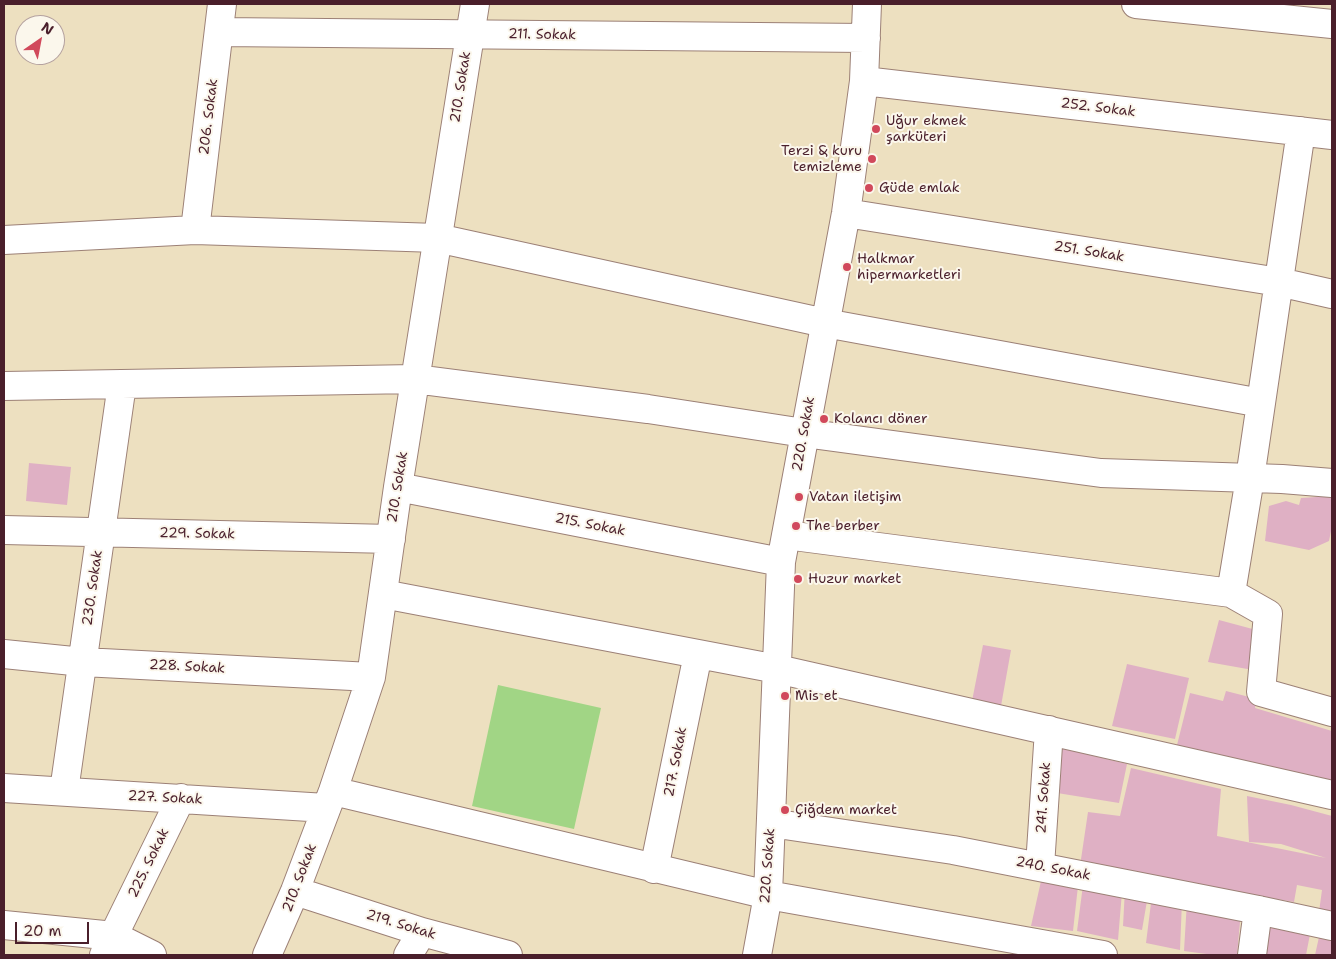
<!DOCTYPE html>
<meta charset="utf-8">
<style>
body{margin:0}
#map{position:relative;width:1336px;height:959px;overflow:hidden;background:#ede0c0;font-family:"Shantell Sans",sans-serif}
canvas{display:block}
.frame{position:absolute;inset:0;border:5px solid #4a1f2b;pointer-events:none}
.north{position:absolute;left:15px;top:15px;width:50px;height:50px;box-sizing:border-box;background:#fbf7ec;border:1px solid #b4a19f;border-radius:50%;rotate:33deg;font-size:14px;font-weight:700;line-height:20px;text-align:center;color:#4a1f2b}
.north::after{content:'';display:block;margin:auto;width:18px;height:22px;background:#d1495b;clip-path:polygon(50% 0,100% 100%,50% 72%,0 100%)}
.scale{position:absolute;left:15px;top:922px;width:74px;height:22px;box-sizing:border-box;border:2px solid #4a1f2b;border-top:0;padding-left:6px;font-size:15px;line-height:18px;white-space:nowrap;color:#4a1f2b;-webkit-text-stroke:4px #fbf7ec;paint-order:stroke}
</style>
<div id="map">
<canvas width="1336" height="959"></canvas>
<div class="frame"></div>
<div class="north">N</div>
<div class="scale">20 m</div>
</div>
<script>
const context = document.querySelector('canvas').getContext('2d');
context.lineJoin = 'round';
function fillPath(path, color) { context.fillStyle = color; context.fill(path, 'evenodd'); }
const shape = rows => new Path2D(rows.map(r => 'M' + r).join(''));
function stroke(path, color, width, dash) { context.strokeStyle = color; context.lineWidth = width; context.lineCap = dash ? 'butt' : 'round'; context.setLineDash(dash || []); context.stroke(path); }
function drawText(font, color, halo, rows, align = 'center') {
  context.font = font + ' "Shantell Sans",sans-serif'; context.lineWidth = 4; context.setLineDash([]); context.textBaseline = 'middle'; context.strokeStyle = halo; context.fillStyle = color; for (const [text, x, y, turn = 0] of rows) {
    context.save(); context.translate(x, y); context.rotate((+turn || 0) * Math.PI / 180); context.textAlign = isNaN(turn) ? turn : align; if (halo) context.strokeText(text, 0, 0); context.fillText(text, 0, 0); context.restore();
  }
}
fillPath(shape([
 [498,685,601,708,574,829,472,806]
]), '#a1d585');
fillPath(shape([
 [29,463,71,467,67,505,26,501],
 [1332,496,1332,526,1329,541,1309,550,1265,541,1269,506,1286,501,1299,505,1301,498],
 [1219,620,1260,631,1253,670,1208,662],
 [983,645,1011,650,1001,706,972,701],
 [1127,664,1189,678,1175,739,1112,726],
 [1226,691,1257,699,1255,708,1332,731,1332,785,1177,745,1190,693,1223,701],
 [1057,747,1127,764,1119,803,1051,792],
 [1131,768,1221,789,1217,836,1326,858,1281,844,1249,842,1247,796,1291,805,1332,816,1332,916,1319,912,1322,890,1297,885,1294,902,1080,866,1088,812,1120,816],
 [1041,881,1078,886,1073,931,1031,926],
 [1083,885,1122,892,1118,940,1077,931],
 [1125,889,1148,895,1142,930,1123,926],
 [1152,895,1182,901,1180,950,1146,943],
 [1187,901,1241,911,1237,955,1214,955,1184,951],
 [1270,922,1311,929,1306,955,1263,955],
 [1319,937,1332,939,1332,955,1315,955]
]), '#dfb0c4');
const minor = shape([
 [1136,4,1332,24],
 [219,32,866,38],
 [864,81,1332,135],
 [846,213,1279,282,1332,294],
 [195,230,222,4],
 [4,240,195,230,437,238,825,323,1261,403],
 [4,386,415,379,648,409,804,433,1101,473,1282,479,1332,483],
 [398,487,781,562],
 [4,530,391,539],
 [786,535,1231,593,1268,614,1261,692,1332,712],
 [1231,593,1250,478,1301,131],
 [383,594,777,669,1332,795],
 [4,654,83,662,371,677],
 [4,788,326,808],
 [64,791,122,384],
 [333,791,768,895,1103,955],
 [771,823,953,850,1258,910,1332,926],
 [1040,866,1049,730],
 [654,869,698,654],
 [295,891,422,932,508,955],
 [4,925,114,936,152,955],
 [104,955,181,798],
 [267,955,295,891,333,791,371,677,398,487,475,4],
 [408,955,422,932],
 [757,955,768,895,781,562,846,213,864,81,867,4],
 [1252,955,1258,910]
]);
stroke(minor, '#9c8076', 30);
stroke(minor, '#fff', 28);
for (const [x, y, r, color] of [
 [876,129,5,"#d1495b"],
 [872,159,5,"#d1495b"],
 [869,188,5,"#d1495b"],
 [847,267,5,"#d1495b"],
 [824,419,5,"#d1495b"],
 [799,497,5,"#d1495b"],
 [796,526,5,"#d1495b"],
 [798,579,5,"#d1495b"],
 [785,696,5,"#d1495b"],
 [785,810,5,"#d1495b"]
]) { const dot = new Path2D(); dot.arc(x, y, r, 0, 2 * Math.PI); context.fillStyle = color; context.fill(dot); stroke(dot, '#fbf7ec', 2); }
drawText('14px', '#4a1f2b', '#fbf7ec', [
 ["211. Sokak",542,35,1],
 ["210. Sokak",461,87,-81],
 ["252. Sokak",1098,108,7],
 ["206. Sokak",209,117,-83],
 ["251. Sokak",1089,252,9],
 ["220. Sokak",804,434,-80],
 ["210. Sokak",398,487,-81],
 ["215. Sokak",590,525,11],
 ["229. Sokak",197,534,1],
 ["230. Sokak",93,588,-82],
 ["228. Sokak",187,667,3],
 ["217. Sokak",676,762,-79],
 ["227. Sokak",165,798,3],
 ["241. Sokak",1044,798,-86],
 ["225. Sokak",149,863,-64],
 ["220. Sokak",768,866,-86],
 ["240. Sokak",1053,869,11],
 ["210. Sokak",300,878,-69],
 ["219. Sokak",401,925,17]
]);
drawText('14px', '#4a1f2b', '#fbf7ec', [
 ["Uğur ekmek",886,121],
 ["şarküteri",886,137],
 ["Terzi & kuru",862,151,"right"],
 ["temizleme",862,167,"right"],
 ["Güde emlak",879,188],
 ["Halkmar",857,259],
 ["hipermarketleri",857,275],
 ["Kolancı döner",834,419],
 ["Vatan iletişim",809,497],
 ["The berber",806,526],
 ["Huzur market",808,579],
 ["Mis et",795,696],
 ["Çiğdem market",795,810]
], 'left');
</script>
